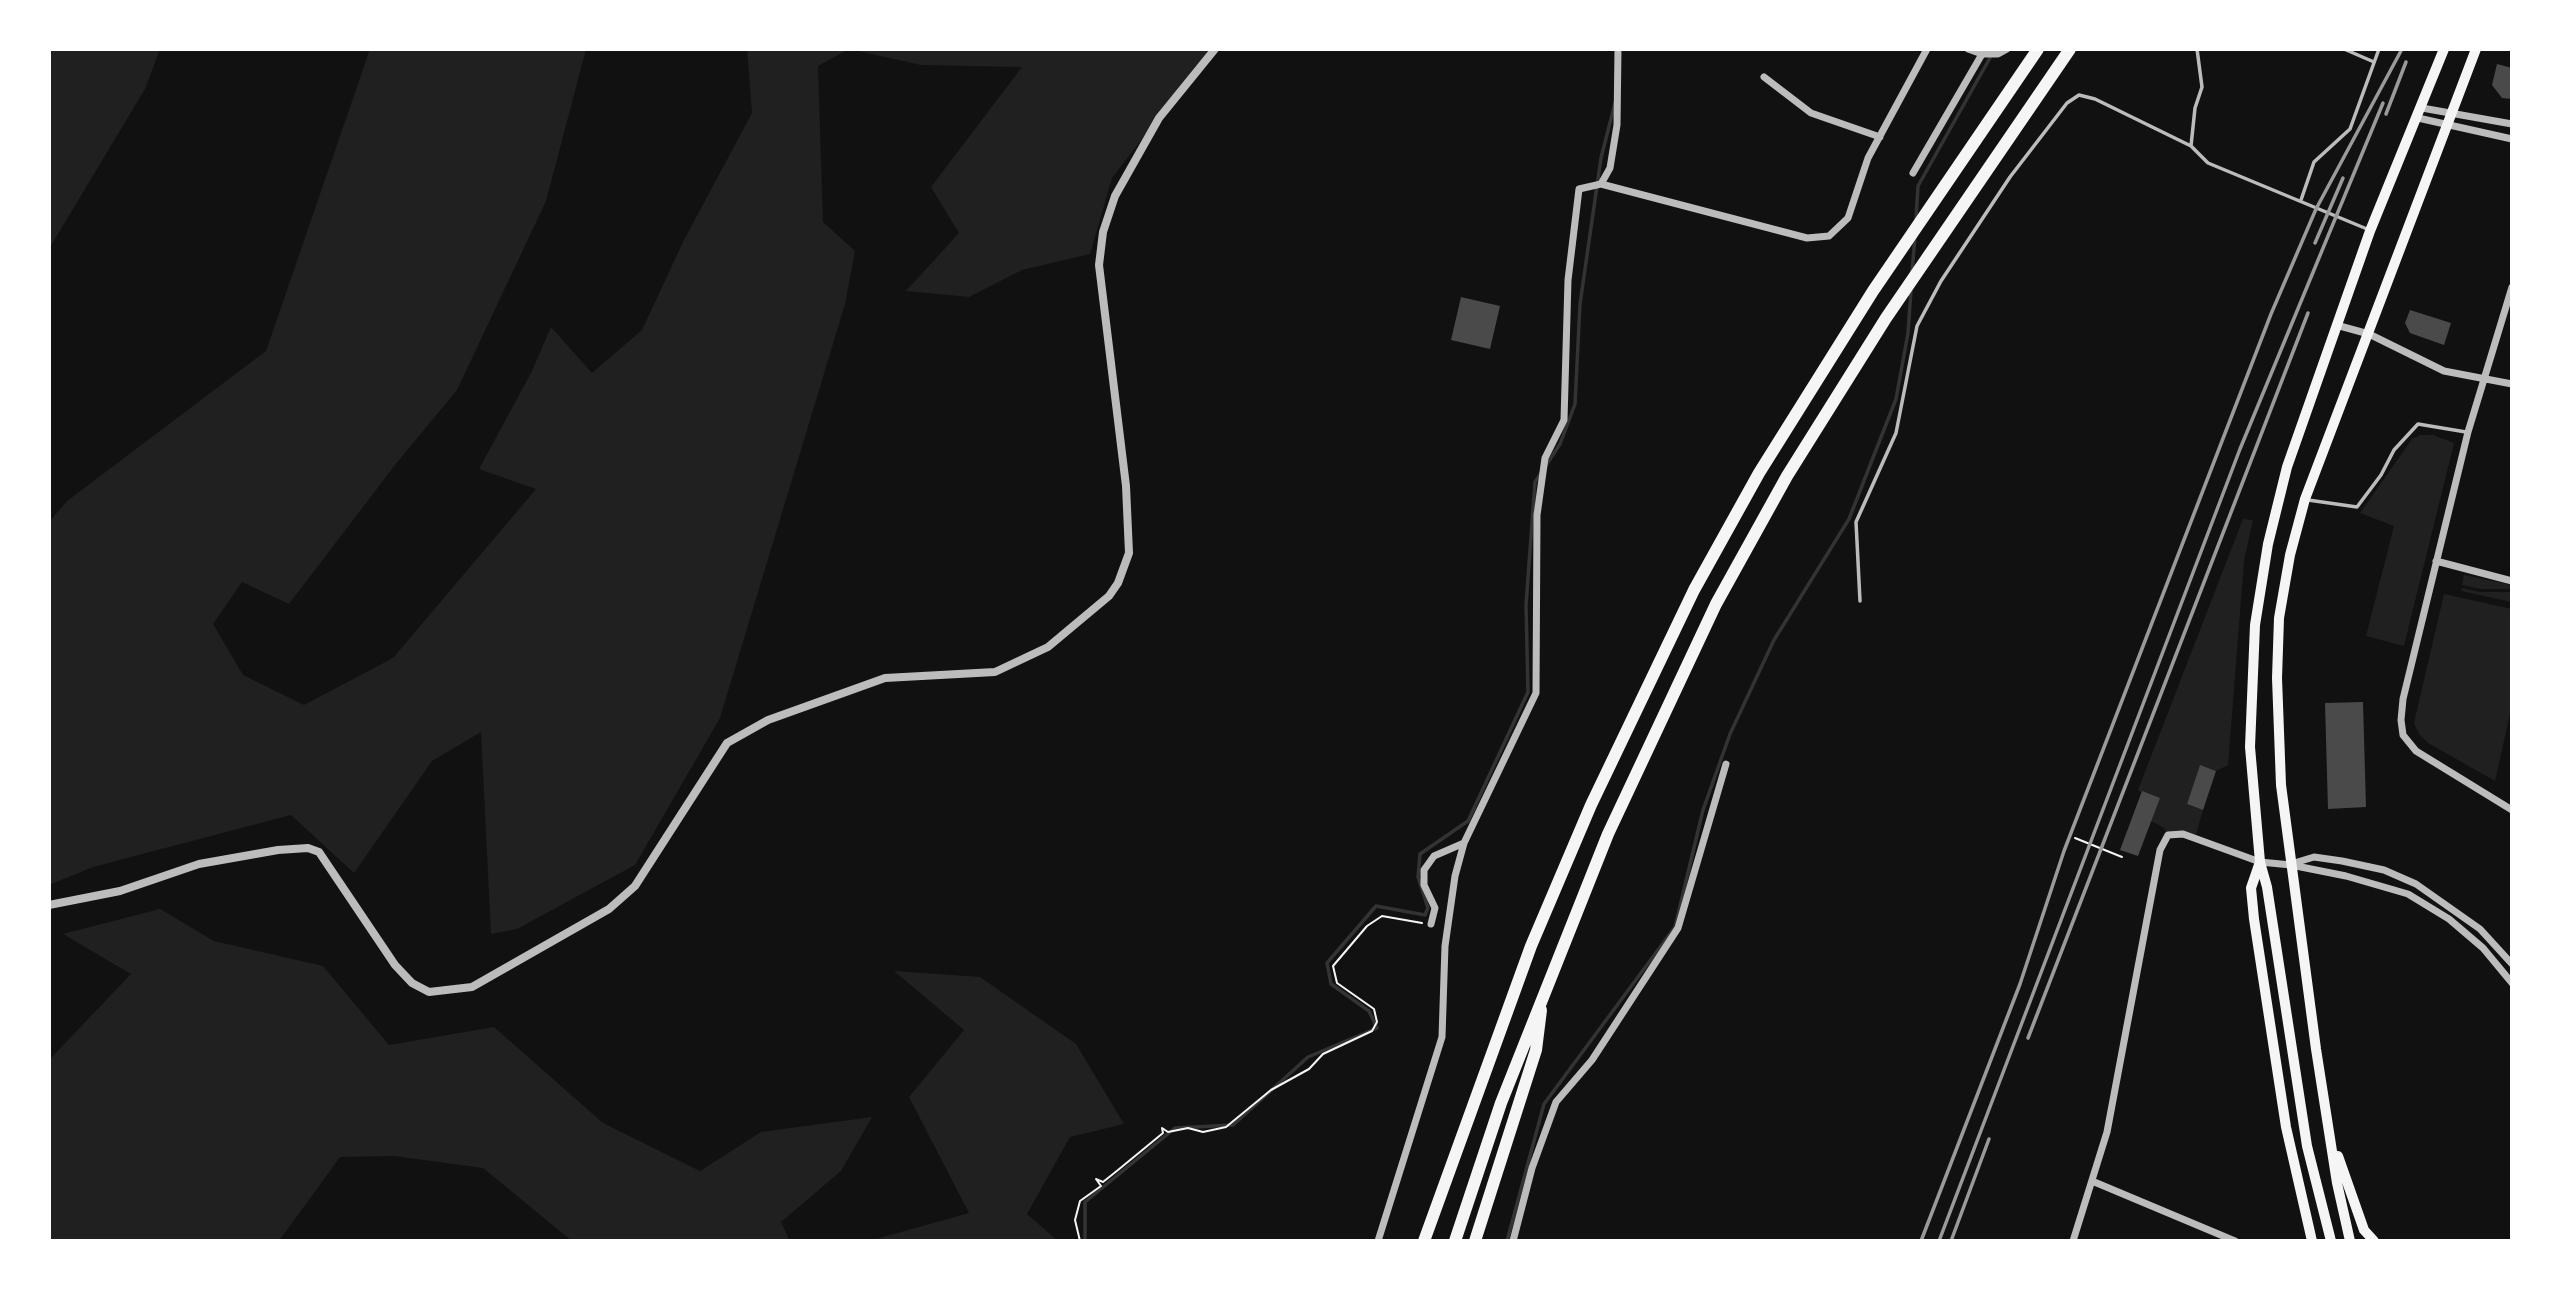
<!DOCTYPE html>
<style>
body{margin:0}
#map{position:relative;width:2561px;height:1290px;overflow:hidden;background:#111;font-family:Commissioner,sans-serif}
canvas{display:block}
.frame{position:absolute;inset:0;border:51px solid #fff;pointer-events:none}
</style>
<div id="map">
<canvas width="2561" height="1290"></canvas>
<div class="frame"></div>
</div>
<script>
const context = document.querySelector('canvas').getContext('2d');
context.lineJoin = 'round';
function fillPath(path, color) { context.fillStyle = color; context.fill(path, 'evenodd'); }
const shape = rows => new Path2D(rows.map(r => 'M' + r).join(''));
function stroke(path, color, width, dash) { context.strokeStyle = color; context.lineWidth = width; context.lineCap = dash ? 'butt' : 'round'; context.setLineDash(dash || []); context.stroke(path); }
fillPath(shape([
 [49,49,160,49,145,89,49,249],
 [370,49,586,49,546,201,457,390,395,465,289,604,242,582,213,624,243,675,304,705,393,658,536,489,479,469,532,371,551,327,592,373,642,330,684,240,752,113,747,49,1211,49,1112,178,1090,254,1022,270,969,297,906,291,959,233,931,187,1022,67,921,65,849,49,818,66,823,222,855,251,845,304,720,718,635,865,517,929,491,934,481,732,432,761,354,873,291,815,93,867,49,885,49,522,67,501,266,351],
 [2420,435,2433,435,2454,443,2404,646,2366,636,2394,526,2360,513,2412,439],
 [2243,519,2253,520,2244,561,2228,765,2216,771,2200,766,2187,804,2203,810,2194,841,2168,835,2164,828,2151,821,2145,795,2138,790],
 [2464,575,2512,585,2512,589,2481,589,2462,585],
 [2462,588,2480,592,2512,592,2512,602,2461,591],
 [2444,594,2512,609,2512,705,2495,781,2428,743,2419,734,2414,723],
 [160,909,214,941,323,966,389,1045,494,1027,603,1123,700,1171,761,1132,872,1117,841,1171,781,1222,790,1241,572,1241,483,1168,394,1156,340,1157,279,1241,49,1241,49,1060,131,974,63,934],
 [894,971,980,977,1076,1044,1124,1124,1070,1137,1027,1214,1058,1241,869,1241,969,1213,909,1097,964,1030]
]), '#202020');
stroke(shape([
 [1916,219,1918,186,1995,49],
 [1912,272,1915,237],
 [1545,467,1560,444,1575,404,1580,304,1601,158,1615,103],
 [1085,1241,1085,1202,1175,1128,1233,1125,1308,1057,1377,1028,1369,1011,1331,984,1327,963,1376,906,1425,915,1428,908,1418,877,1420,854,1468,821,1528,692,1526,605,1535,482,1541,473],
 [1507,1241,1544,1104,1675,927,1703,810,1730,734,1774,640,1849,519,1896,399,1908,333,1911,290]
]), '#333', 3.5);
fillPath(shape([
 [2497,64,2512,68,2512,99,2502,98,2492,85],
 [1461,297,1500,306,1490,349,1451,340],
 [2410,310,2451,323,2444,345,2410,333,2405,323],
 [2363,702,2366,807,2328,809,2325,703],
 [2200,765,2216,771,2203,810,2187,804],
 [2142,791,2160,798,2138,856,2120,850]
]), '#4a4a4a');
stroke(shape([
 [2075,838,2122,857],
 [1080,1241,1075,1220,1080,1201,1101,1186,1096,1179,1103,1182,1118,1170,1163,1133,1162,1128,1168,1132,1188,1128,1203,1132,1226,1127,1271,1090,1309,1069,1323,1054,1372,1031,1377,1022,1374,1009,1337,983,1333,966,1367,926,1382,916,1422,923]
]), '#f5f5f5', 2);
stroke(shape([
 [2197,49,2202,87,2195,108,2191,146,2208,163,2367,229],
 [2344,49,2374,62],
 [2301,200,2314,162,2350,129,2379,49],
 [2308,500,2357,507,2381,475,2394,450,2418,424,2466,432],
 [1860,601,1856,522,1896,433,1917,326,1941,281,2010,177,2067,103,2079,95,2095,99,2191,146]
]), '#bcbcbc', 3.5);
stroke(shape([
 [1968,49,1982,54,1998,54,2007,49],
 [1764,77,1811,113,1880,137],
 [2422,108,2512,124],
 [2418,118,2512,139],
 [1913,173,1985,49],
 [1601,184,1610,168,1617,125,1618,49],
 [2512,287,2468,432,2403,699,2401,720,2403,735,2416,751,2512,810],
 [2336,325,2369,334,2444,371,2512,384],
 [2436,561,2512,581],
 [2291,864,2314,857,2342,861,2384,870,2416,884,2480,929,2512,964],
 [1431,924,1435,908,1424,885,1424,870,1434,856,1464,843],
 [2092,1181,2235,1241],
 [1378,1241,1442,1037,1445,946,1455,876,1464,843,1536,693,1537,515,1545,458,1564,420,1568,280,1579,189,1601,184,1807,238,1829,236,1848,218,1868,158,1927,49],
 [1513,1241,1532,1168,1556,1102,1592,1060,1678,928,1726,764],
 [2073,1241,2107,1132,2160,850,2168,835,2183,834,2260,862,2291,865,2346,876,2408,894,2449,919,2483,948,2512,983]
]), '#bcbcbc', 7);
stroke(shape([
 [49,905,120,891,199,864,278,850,308,848,319,852,395,965,412,983,429,992,472,987,609,909,635,886,727,743,768,720,885,678,995,672,1048,647,1109,596,1118,583,1129,553,1126,486,1099,265,1103,232,1115,196,1159,118,1215,49]
]), '#bcbcbc', 8);
stroke(shape([
 [2260,862,2251,888,2254,919,2286,1127,2312,1241],
 [2338,1156,2364,1230,2374,1241],
 [2331,1241,2307,1146,2267,887,2260,862,2250,747,2255,625,2268,544,2287,467,2370,231,2444,49],
 [2350,1241,2337,1183,2316,1049,2281,785,2277,678,2279,618,2290,555,2305,499,2476,49]
]), '#f5f5f5', 10);
stroke(shape([
 [1424,1241,1531,946,1591,805,1694,590,1759,473,1873,291,2038,49],
 [1455,1241,1501,1103,1608,834,1716,604,1787,476,1886,318,2070,49],
 [1475,1241,1536,1050,1541,1010]
]), '#f5f5f5', 12);
stroke(shape([
 [2386,114,2406,62],
 [2315,243,2343,178],
 [2028,1038,2308,313],
 [1921,1241,2020,984,2064,851,2271,314,2316,209,2402,49],
 [1939,1241,2240,449,2383,103],
 [1951,1241,1989,1139]
]), '#9a9a9a', 3.5);
</script>
